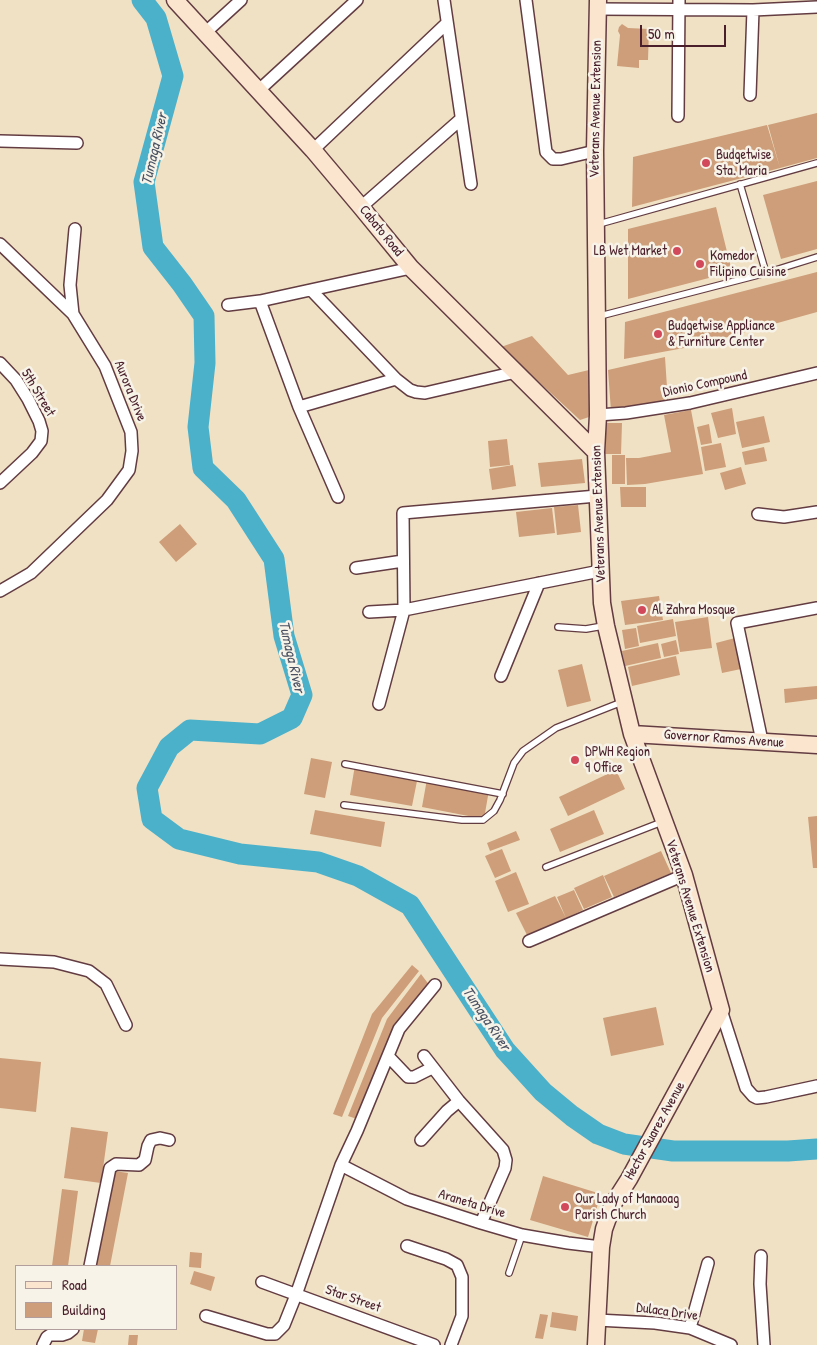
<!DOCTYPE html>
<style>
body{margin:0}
#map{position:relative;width:817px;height:1345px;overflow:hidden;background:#f0e1c4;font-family:"Patrick Hand",sans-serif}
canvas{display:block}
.legend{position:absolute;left:15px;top:1265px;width:162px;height:65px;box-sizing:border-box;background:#f7f3e8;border:1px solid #b29e9c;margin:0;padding:6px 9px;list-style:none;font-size:15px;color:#4a1f2b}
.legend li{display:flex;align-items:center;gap:10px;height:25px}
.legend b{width:25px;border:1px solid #b29e9c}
.scale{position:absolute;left:640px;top:25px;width:86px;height:22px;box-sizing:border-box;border:2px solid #4a1f2b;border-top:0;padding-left:6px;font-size:15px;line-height:18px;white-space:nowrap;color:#4a1f2b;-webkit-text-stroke:4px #f7f3e8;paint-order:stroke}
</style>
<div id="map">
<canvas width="817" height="1345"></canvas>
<ul class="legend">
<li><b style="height:6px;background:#fbe5cf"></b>Road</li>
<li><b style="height:14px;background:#cd9e79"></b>Building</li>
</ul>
<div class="scale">50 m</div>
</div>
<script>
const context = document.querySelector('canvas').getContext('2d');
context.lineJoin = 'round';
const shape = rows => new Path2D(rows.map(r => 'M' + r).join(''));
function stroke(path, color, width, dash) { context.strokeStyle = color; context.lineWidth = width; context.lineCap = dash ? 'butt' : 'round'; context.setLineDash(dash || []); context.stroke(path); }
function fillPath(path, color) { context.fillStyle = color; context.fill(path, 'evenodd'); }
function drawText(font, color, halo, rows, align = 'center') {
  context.font = font + ' "Patrick Hand",sans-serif'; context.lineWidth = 5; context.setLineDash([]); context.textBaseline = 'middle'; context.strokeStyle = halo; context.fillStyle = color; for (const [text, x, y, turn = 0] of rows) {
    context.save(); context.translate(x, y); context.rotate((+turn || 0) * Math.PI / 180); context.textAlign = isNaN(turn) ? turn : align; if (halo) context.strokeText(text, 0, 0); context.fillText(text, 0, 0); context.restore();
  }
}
stroke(shape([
 [142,0,156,18,173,76,144,182,153,247,182,284,204,316,205,363,198,427,203,468,236,500,274,559,284,636,302,695,292,718,260,734,190,730,169,747,147,788,152,819,179,839,240,854,318,862,358,876,410,905,505,1050,543,1092,572,1116,598,1134,624,1144,673,1151,788,1151,817,1149]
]), '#4bb1ca', 21);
fillPath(shape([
 [622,24,628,28,649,29,648,60,639,60,639,68,617,66,620,35,618,31,619,27],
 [817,113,817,158,780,168,768,125],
 [767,125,780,168,632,207,633,157],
 [817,181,817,249,781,259,763,195],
 [716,207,732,272,628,299,628,229],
 [817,272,817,312,695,346,624,359,625,322],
 [532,336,568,375,589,370,589,417,580,420,501,347],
 [665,357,668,403,611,411,608,370],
 [732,408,736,434,718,438,711,413],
 [691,410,703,474,645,484,627,485,626,458,639,458,671,452,664,415],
 [764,416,770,442,742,448,736,422],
 [606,423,622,423,621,454,605,454],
 [709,424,712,443,701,445,697,427],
 [507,439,510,465,490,467,488,441],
 [721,443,726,467,705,471,701,447],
 [764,447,767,461,745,465,742,452],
 [612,455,625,455,625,484,612,484],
 [582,459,585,483,541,487,538,463],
 [513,465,516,486,492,490,489,469],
 [741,467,746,484,725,490,720,473],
 [620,487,646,487,646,507,621,507],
 [578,505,581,532,557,535,554,507],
 [552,508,555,533,519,537,516,512],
 [180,524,197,544,176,562,159,542],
 [659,596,663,620,625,625,621,601],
 [708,617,712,648,680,652,675,622],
 [673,619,676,636,640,643,637,626],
 [636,628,639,646,625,649,622,630],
 [735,638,741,669,722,673,716,643],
 [676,640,679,654,664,657,661,644],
 [658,643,661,658,625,666,622,651],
 [676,656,680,675,632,686,628,667],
 [582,664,591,701,567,707,558,670],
 [817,686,817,699,785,703,784,689],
 [311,758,332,762,325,798,304,794],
 [355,765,418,776,412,806,350,795],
 [616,770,625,789,568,816,559,797],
 [427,779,489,790,484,819,422,807],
 [315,810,385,822,381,847,310,834],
 [594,810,604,834,560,852,550,829],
 [817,816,817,868,813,868,808,817],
 [516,831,520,840,490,851,487,843],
 [502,849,511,871,495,878,485,856],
 [661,851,671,873,614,897,604,876],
 [516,872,529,904,508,912,495,881],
 [603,875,612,897,584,909,574,888],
 [574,890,583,910,566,918,557,897],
 [555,896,566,918,527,935,516,913],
 [412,965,419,971,382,1018,342,1117,333,1114,372,1014],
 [421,974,430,986,398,1027,360,1120,348,1116,387,1019],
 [656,1007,664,1045,611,1056,603,1018],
 [0,1058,41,1062,36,1112,0,1108],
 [71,1127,108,1132,101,1183,64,1178],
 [114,1171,128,1173,110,1266,96,1266],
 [543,1176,601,1194,588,1237,530,1220],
 [62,1189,78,1191,68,1266,52,1266],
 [190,1252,202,1253,201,1268,189,1267],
 [194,1271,215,1277,211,1291,190,1284],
 [552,1312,578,1316,576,1331,550,1327],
 [540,1314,548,1315,543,1339,535,1338],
 [84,1329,98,1329,95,1343,82,1341],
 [129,1335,138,1335,137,1345,128,1345]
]), '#cd9e79');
const lane = shape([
 [740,184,766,273],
 [599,224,817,163],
 [600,316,766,273,817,257],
 [558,627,586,629,603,626],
 [345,764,503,794],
 [344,805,462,820,483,820,494,811,500,800,514,763,523,751,556,728,622,702],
 [546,867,662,822],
 [509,1273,522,1235]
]);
const street = shape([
 [444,0,471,184],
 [526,0,546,152,553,159,561,159,595,151],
 [598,9,753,10,817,7],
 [206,32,241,0],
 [258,91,357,0],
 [750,95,753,10],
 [678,116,679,0],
 [0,141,77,143],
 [313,150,447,23],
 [361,207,461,119],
 [0,244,73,314,105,366,131,432,132,451,129,470,107,500,31,573,0,591],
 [312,291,396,379,410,390,416,392,425,393,516,372],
 [228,305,260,301],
 [73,314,70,285,75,229],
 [0,363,16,380,28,399,39,421,42,431,41,441,32,453,0,483],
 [396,379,299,407,260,301,411,268],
 [299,407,338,497],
 [598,415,626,413,690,403,817,373],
 [758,514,784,517,817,512],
 [356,568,403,561],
 [369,612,404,610,600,571],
 [501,676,539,583],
 [379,704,404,610,403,513,597,496],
 [762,741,737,623,817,608],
 [529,941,684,875],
 [0,959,54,962,89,971,106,984,126,1025],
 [721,1010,746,1088,753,1096,757,1098,766,1097,817,1086],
 [388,1056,408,1077,414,1077,432,1068],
 [424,1056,459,1101,503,1150,506,1160,505,1168,481,1223],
 [421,1140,447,1111,459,1101],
 [341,1165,407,1199,481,1223,522,1235,568,1243,601,1247],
 [407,1246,446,1259,457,1265,462,1277,462,1316,451,1345],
 [761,1256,760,1284,764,1345],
 [90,1266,110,1168,116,1164,139,1165,145,1160,148,1146,151,1140,160,1138,169,1140],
 [262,1282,434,1345],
 [206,1316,267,1334,275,1334,284,1325,296,1295,341,1165,357,1131,399,1029,435,985],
 [597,1320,655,1323,690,1328,731,1345],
 [690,1328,708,1263],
 [43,1345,47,1337,50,1335,62,1335,68,1333,73,1329]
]);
const secondary = shape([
 [175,0,313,150,361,207,411,268,596,452],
 [632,734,817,745],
 [596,1345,601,1247,604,1229,613,1204,629,1179,721,1010,684,875,632,734,606,626,602,603,596,452,598,415,595,151,598,0]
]);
stroke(lane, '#633c42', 8);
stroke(street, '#633c42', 14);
stroke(secondary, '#633c42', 19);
stroke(lane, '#fff', 5.5);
stroke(street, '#fff', 11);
stroke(secondary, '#fbe5cf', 16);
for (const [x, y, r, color] of [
 [706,163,5,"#d1495b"],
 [677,251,5,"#d1495b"],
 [700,264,5,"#d1495b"],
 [658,334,5,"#d1495b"],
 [642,610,5,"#d1495b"],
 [575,760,5,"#d1495b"],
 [565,1207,5,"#d1495b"]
]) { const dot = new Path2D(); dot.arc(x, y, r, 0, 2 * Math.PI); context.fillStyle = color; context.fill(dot); stroke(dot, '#f7f3e8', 2); }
drawText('14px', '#4a1f2b', '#f7f3e8', [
 ["Veterans Avenue Extension",596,109,-89],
 ["Cabato Road",381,231,51],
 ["Dionio Compound",705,384,-12],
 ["Aurora Drive",130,391,68],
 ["5th Street",38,393,59],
 ["Veterans Avenue Extension",599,514,-92],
 ["Governor Ramos Avenue",724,739,4],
 ["Veterans Avenue Extension",690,906,73],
 ["Hector Suarez Avenue",655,1131,-61],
 ["Araneta Drive",472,1204,17],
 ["Star Street",353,1299,19],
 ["Dulaca Drive",667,1312,8]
]);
drawText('14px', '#4a1f2b', '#f7f3e8', [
 ["Budgetwise",716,155],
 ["Sta. Maria",716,171],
 ["LB Wet Market",667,251,"right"],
 ["Komedor",710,256],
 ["Filipino Cuisine",710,272],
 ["Budgetwise Appliance",668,326],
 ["& Furniture Center",668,342],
 ["Al Zahra Mosque",652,610],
 ["DPWH Region",585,752],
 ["9 Office",585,768],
 ["Our Lady of Manaoag",575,1199],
 ["Parish Church",575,1215]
], 'left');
drawText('italic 15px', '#4a5263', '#f7f3e8', [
 ["Tumaga River",155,149,-77],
 ["Tumaga River",291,657,77],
 ["Tumaga River",486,1019,56]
]);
</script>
